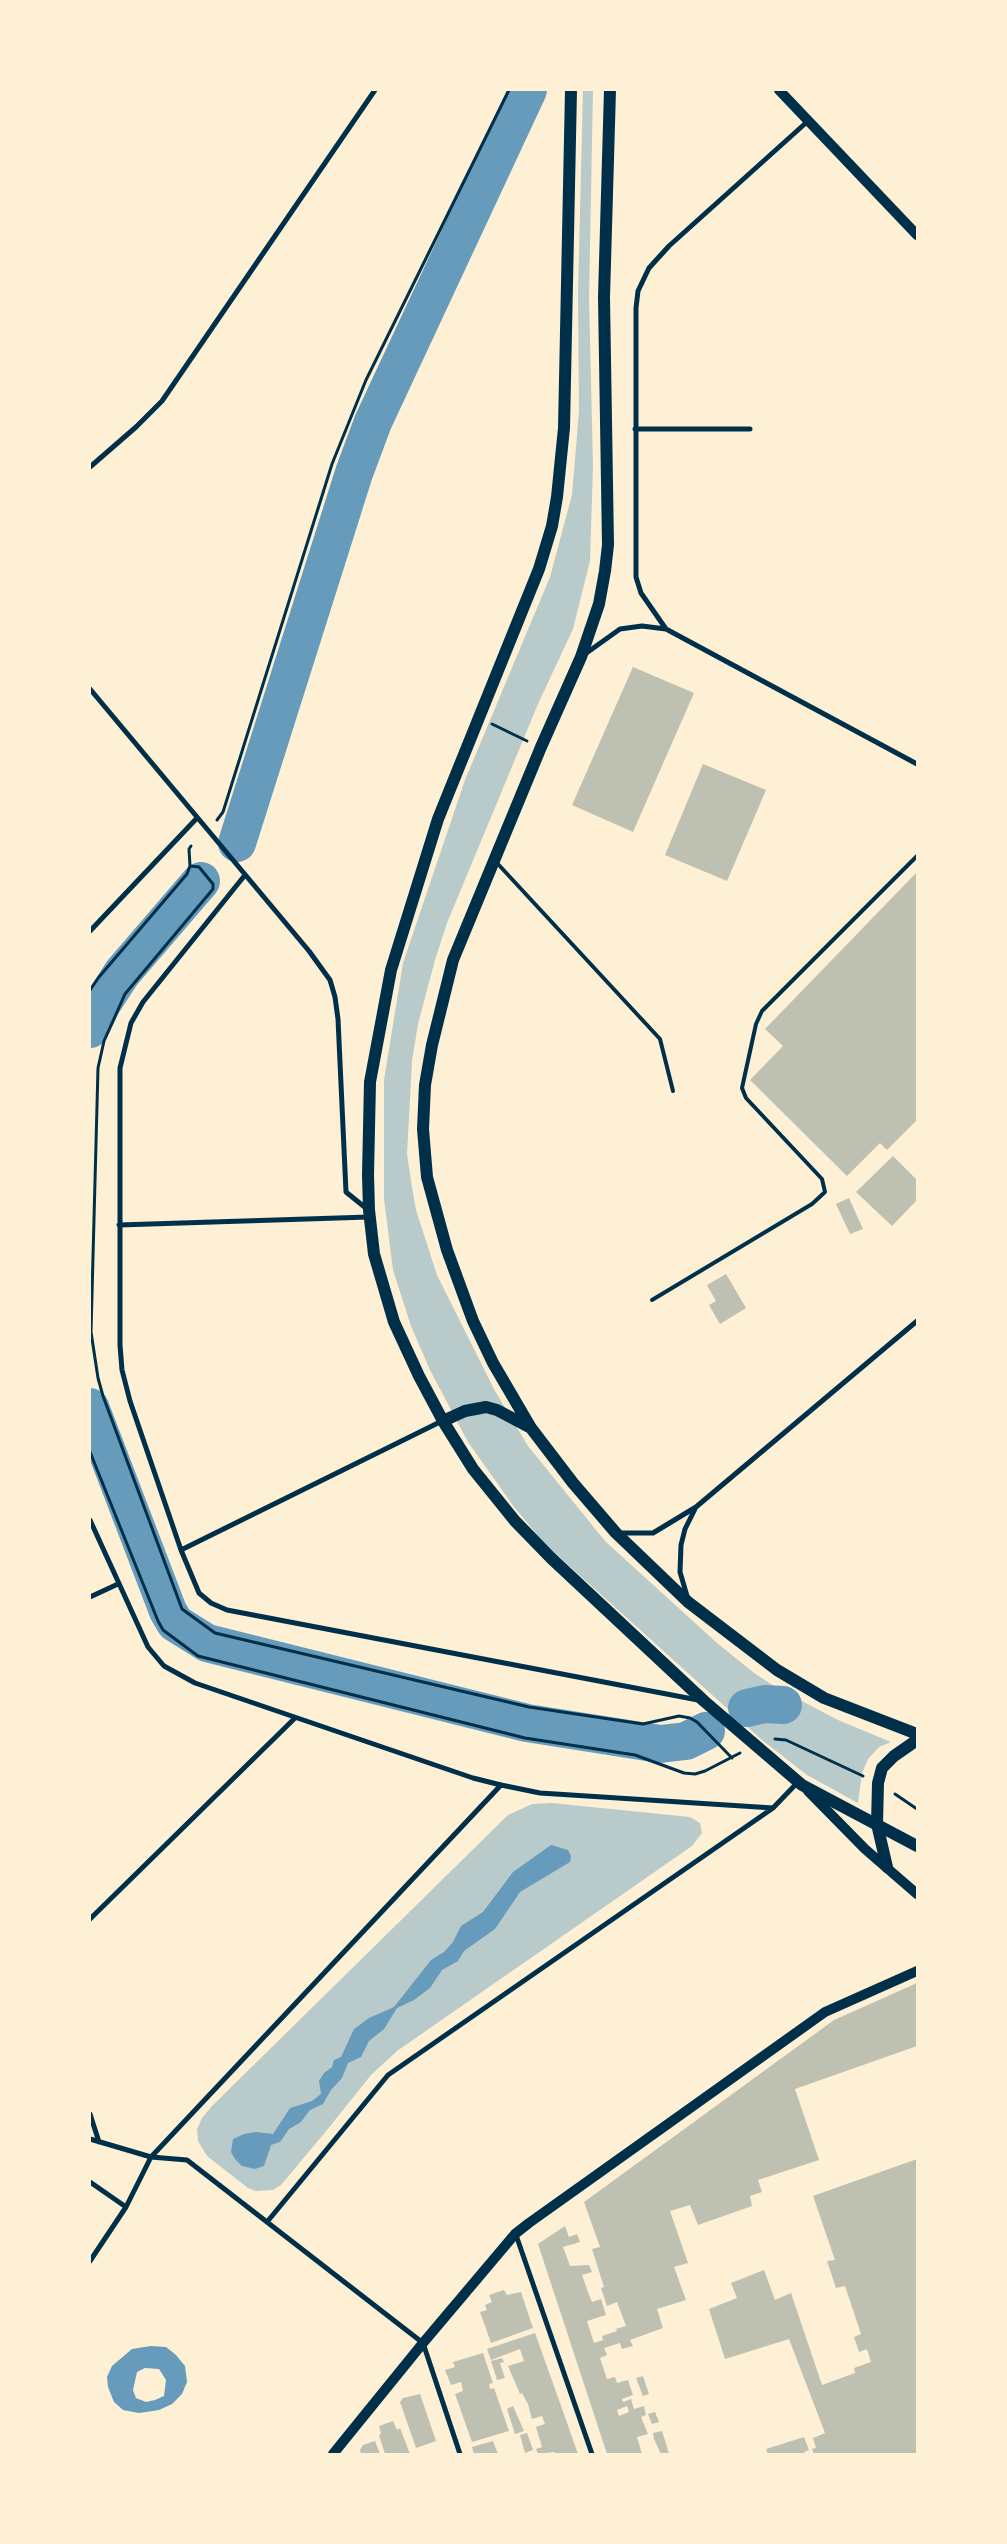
<!DOCTYPE html>
<style>
body{margin:0}
#map{position:relative;width:1007px;height:2544px;overflow:hidden;background:#fdf0d5;font-family:Helvetica,sans-serif}
canvas{display:block}
.frame{position:absolute;inset:0;border:91px solid #fdf0d5;pointer-events:none}
</style>
<div id="map">
<canvas width="1007" height="2544"></canvas>
<div class="frame"></div>
</div>
<script>
const context = document.querySelector('canvas').getContext('2d');
context.lineJoin = 'round';
function fillPath(path, color) { context.fillStyle = color; context.fill(path, 'evenodd'); }
const shape = rows => new Path2D(rows.map(r => 'M' + r).join(''));
function stroke(path, color, width, dash) { context.strokeStyle = color; context.lineWidth = width; context.lineCap = dash ? 'butt' : 'round'; context.setLineDash(dash || []); context.stroke(path); }
fillPath(shape([
 [583,90,593,90,589,298,593,466,590,561,573,629,538,704,447,923,435,960,418,1024,412,1061,407,1154,411,1181,416,1210,437,1275,495,1391,528,1446,605,1541,717,1643,754,1673,777,1688,838,1720,891,1742,879,1747,868,1759,862,1773,858,1803,807,1775,762,1740,545,1544,514,1507,468,1442,430,1370,411,1326,393,1270,384,1199,384,1080,403,963,465,780,550,577,572,495,579,411,578,293],
 [552,1803,690,1817,700,1823,702,1833,692,1846,397,2051,371,2075,327,2130,281,2185,273,2190,256,2191,248,2188,207,2156,198,2141,197,2129,202,2118,212,2106,508,1815,532,1804]
]), '#b9caca');
fillPath(shape([
 [551,1845,568,1850,571,1856,570,1862,520,1892,495,1929,464,1951,458,1961,442,1970,430,1988,414,2000,397,2008,384,2029,369,2041,361,2057,348,2063,342,2078,331,2090,323,2104,310,2110,301,2122,289,2129,280,2142,271,2145,264,2166,255,2169,242,2166,235,2159,231,2152,233,2139,244,2134,256,2132,273,2134,290,2108,312,2101,321,2094,319,2081,324,2073,332,2067,334,2060,341,2057,354,2029,369,2018,394,2007,431,1960,444,1952,453,1942,461,1926,483,1912,513,1872],
 [151,2346,166,2347,176,2355,185,2366,187,2382,182,2394,172,2404,159,2410,139,2413,123,2410,114,2402,108,2387,107,2377,112,2366,132,2349],
 [145,2368,159,2369,166,2380,164,2396,155,2400,146,2402,136,2398,133,2390,137,2372]
]), '#669bbc');
stroke(shape([
 [237,843,354,473,373,422,528,90],
 [90,1029,102,1004,122,973,201,881],
 [90,1407,168,1611,175,1623,207,1643,527,1723,660,1744,686,1741,706,1731],
 [747,1708,765,1704,783,1705]
]), '#669bbc', 38);
fillPath(shape([
 [633,667,694,693,633,832,572,805],
 [703,764,766,790,727,881,665,855],
 [917,872,917,1120,887,1150,880,1143,847,1176,750,1080,783,1046,765,1029],
 [893,1156,917,1180,917,1200,892,1226,856,1192],
 [849,1198,863,1229,850,1234,836,1204],
 [726,1274,746,1308,720,1324,709,1305,716,1301,707,1285],
 [917,1983,917,2046,795,2089,819,2160,758,2180,762,2192,750,2196,752,2206,698,2225,690,2205,670,2211,688,2263,674,2267,686,2300,657,2309,663,2328,630,2340,633,2346,622,2349,620,2343,604,2348,607,2355,600,2358,607,2379,615,2377,617,2383,628,2380,633,2395,622,2399,623,2402,631,2399,634,2409,644,2406,646,2415,641,2417,648,2434,637,2437,642,2454,607,2454,538,2244,565,2226,569,2237,577,2234,580,2242,563,2247,570,2266,589,2265,592,2272,582,2275,588,2292,592,2302,601,2299,606,2315,587,2321,594,2343,603,2340,602,2336,617,2331,616,2329,626,2326,617,2302,607,2306,601,2288,604,2287,592,2249,600,2247,584,2202,834,2020],
 [627,2406,629,2412,619,2416,617,2410],
 [917,2159,917,2454,814,2454,812,2449,816,2448,813,2438,825,2433,789,2339,725,2359,709,2309,737,2298,731,2283,764,2270,775,2300,791,2293,822,2385,855,2373,854,2368,871,2362,867,2349,859,2352,854,2337,861,2334,845,2286,836,2288,827,2261,835,2260,813,2196],
 [504,2290,507,2295,521,2292,533,2328,491,2343,480,2312,487,2310,485,2305,492,2302,489,2295],
 [535,2333,565,2417,578,2454,555,2454,554,2452,538,2454,536,2449,542,2447,536,2427,545,2424,542,2416,532,2419,528,2404,522,2393,520,2394,508,2366,524,2361,520,2349,491,2360,487,2349],
 [483,2353,493,2383,489,2384,490,2389,494,2388,509,2431,472,2442,455,2394,463,2391,461,2382,451,2385,445,2370,455,2367,453,2362],
 [502,2358,504,2362,500,2363,505,2378,497,2380,491,2361],
 [643,2376,649,2394,643,2396,636,2378],
 [420,2394,436,2441,416,2448,400,2402,403,2398],
 [513,2406,524,2431,515,2434,507,2409],
 [655,2412,659,2422,652,2424,648,2414],
 [393,2421,397,2430,400,2428,410,2454,385,2454,379,2435,381,2434,379,2426],
 [662,2431,668,2450,669,2454,661,2454,654,2439,653,2433],
 [527,2433,533,2450,525,2453,520,2435],
 [804,2437,809,2450,804,2452,805,2454,768,2454,766,2449],
 [375,2441,380,2454,361,2454,360,2450,363,2445],
 [493,2441,498,2454,474,2454,472,2447]
]), '#bec0b2');
stroke(shape([
 [492,724,527,741],
 [217,820,223,812,332,464,366,380,509,90],
 [190,866,199,867,213,884,213,889,125,994,104,1041,98,1068,91,1332,98,1378,103,1396,182,1609,215,1633,529,1707,643,1724,679,1716,690,1718,697,1722,732,1758],
 [90,990,99,977,187,874,190,866,189,849,191,846],
 [90,1452,158,1621,163,1630,198,1656,525,1738,635,1755,684,1773,695,1774,705,1771,740,1753],
 [775,1739,786,1740,863,1776],
 [895,1794,917,1809]
]), '#003049', 3);
stroke(shape([
 [497,863,660,1039,673,1091],
 [652,1300,812,1204,825,1192,822,1179,746,1098,742,1088,756,1024,762,1011,917,856]
]), '#003049', 4);
stroke(shape([
 [635,429,750,429],
 [90,467,136,427,162,401,375,90],
 [666,629,641,593,636,577,636,308,638,291,649,268,669,246,808,121],
 [585,654,620,629,642,626,666,629,917,764],
 [90,689,309,951,330,980,335,997,338,1019,346,1192,367,1209],
 [245,875,143,1002,131,1023,120,1068,120,1345,122,1370,130,1401,181,1550,199,1593,211,1603,227,1610,698,1700],
 [90,931,197,818],
 [119,1225,369,1217],
 [90,1520,148,1647,164,1666,195,1683,473,1778,501,1785,540,1793,773,1808],
 [619,1533,653,1533,696,1507,917,1321],
 [181,1550,442,1421],
 [687,1596,680,1572,681,1545,685,1529,695,1509],
 [90,1597,118,1584],
 [90,1919,295,1718],
 [90,2114,99,2142],
 [90,2139,151,2157,187,2160,423,2343,460,2454],
 [90,2182,126,2207],
 [267,2222,388,2075,773,1808,798,1782],
 [516,2235,592,2454],
 [90,2261,126,2207,151,2157,501,1785]
]), '#003049', 5);
stroke(shape([
 [779,90,917,235],
 [808,1791,865,1849,917,1894],
 [333,2454,423,2343,515,2234,529,2223,825,2012,917,1971]
]), '#003049', 10);
stroke(shape([
 [571,90,564,428,557,497,552,526,539,569,438,819,391,970,370,1082,368,1175,369,1210,374,1254,394,1322,419,1376,443,1421,473,1469,515,1521,551,1558,704,1701,802,1785,917,1846],
 [610,90,604,297,608,545,605,571,599,604,581,657,541,747,453,960,432,1045,425,1085,423,1129,427,1177,447,1250,473,1321,493,1363,531,1428,573,1483,616,1533,688,1602,777,1670,824,1698,917,1734],
 [443,1421,465,1411,486,1407,497,1410,531,1428],
 [887,1867,877,1824,878,1783,882,1768,894,1756,917,1740]
]), '#003049', 12);
</script>
